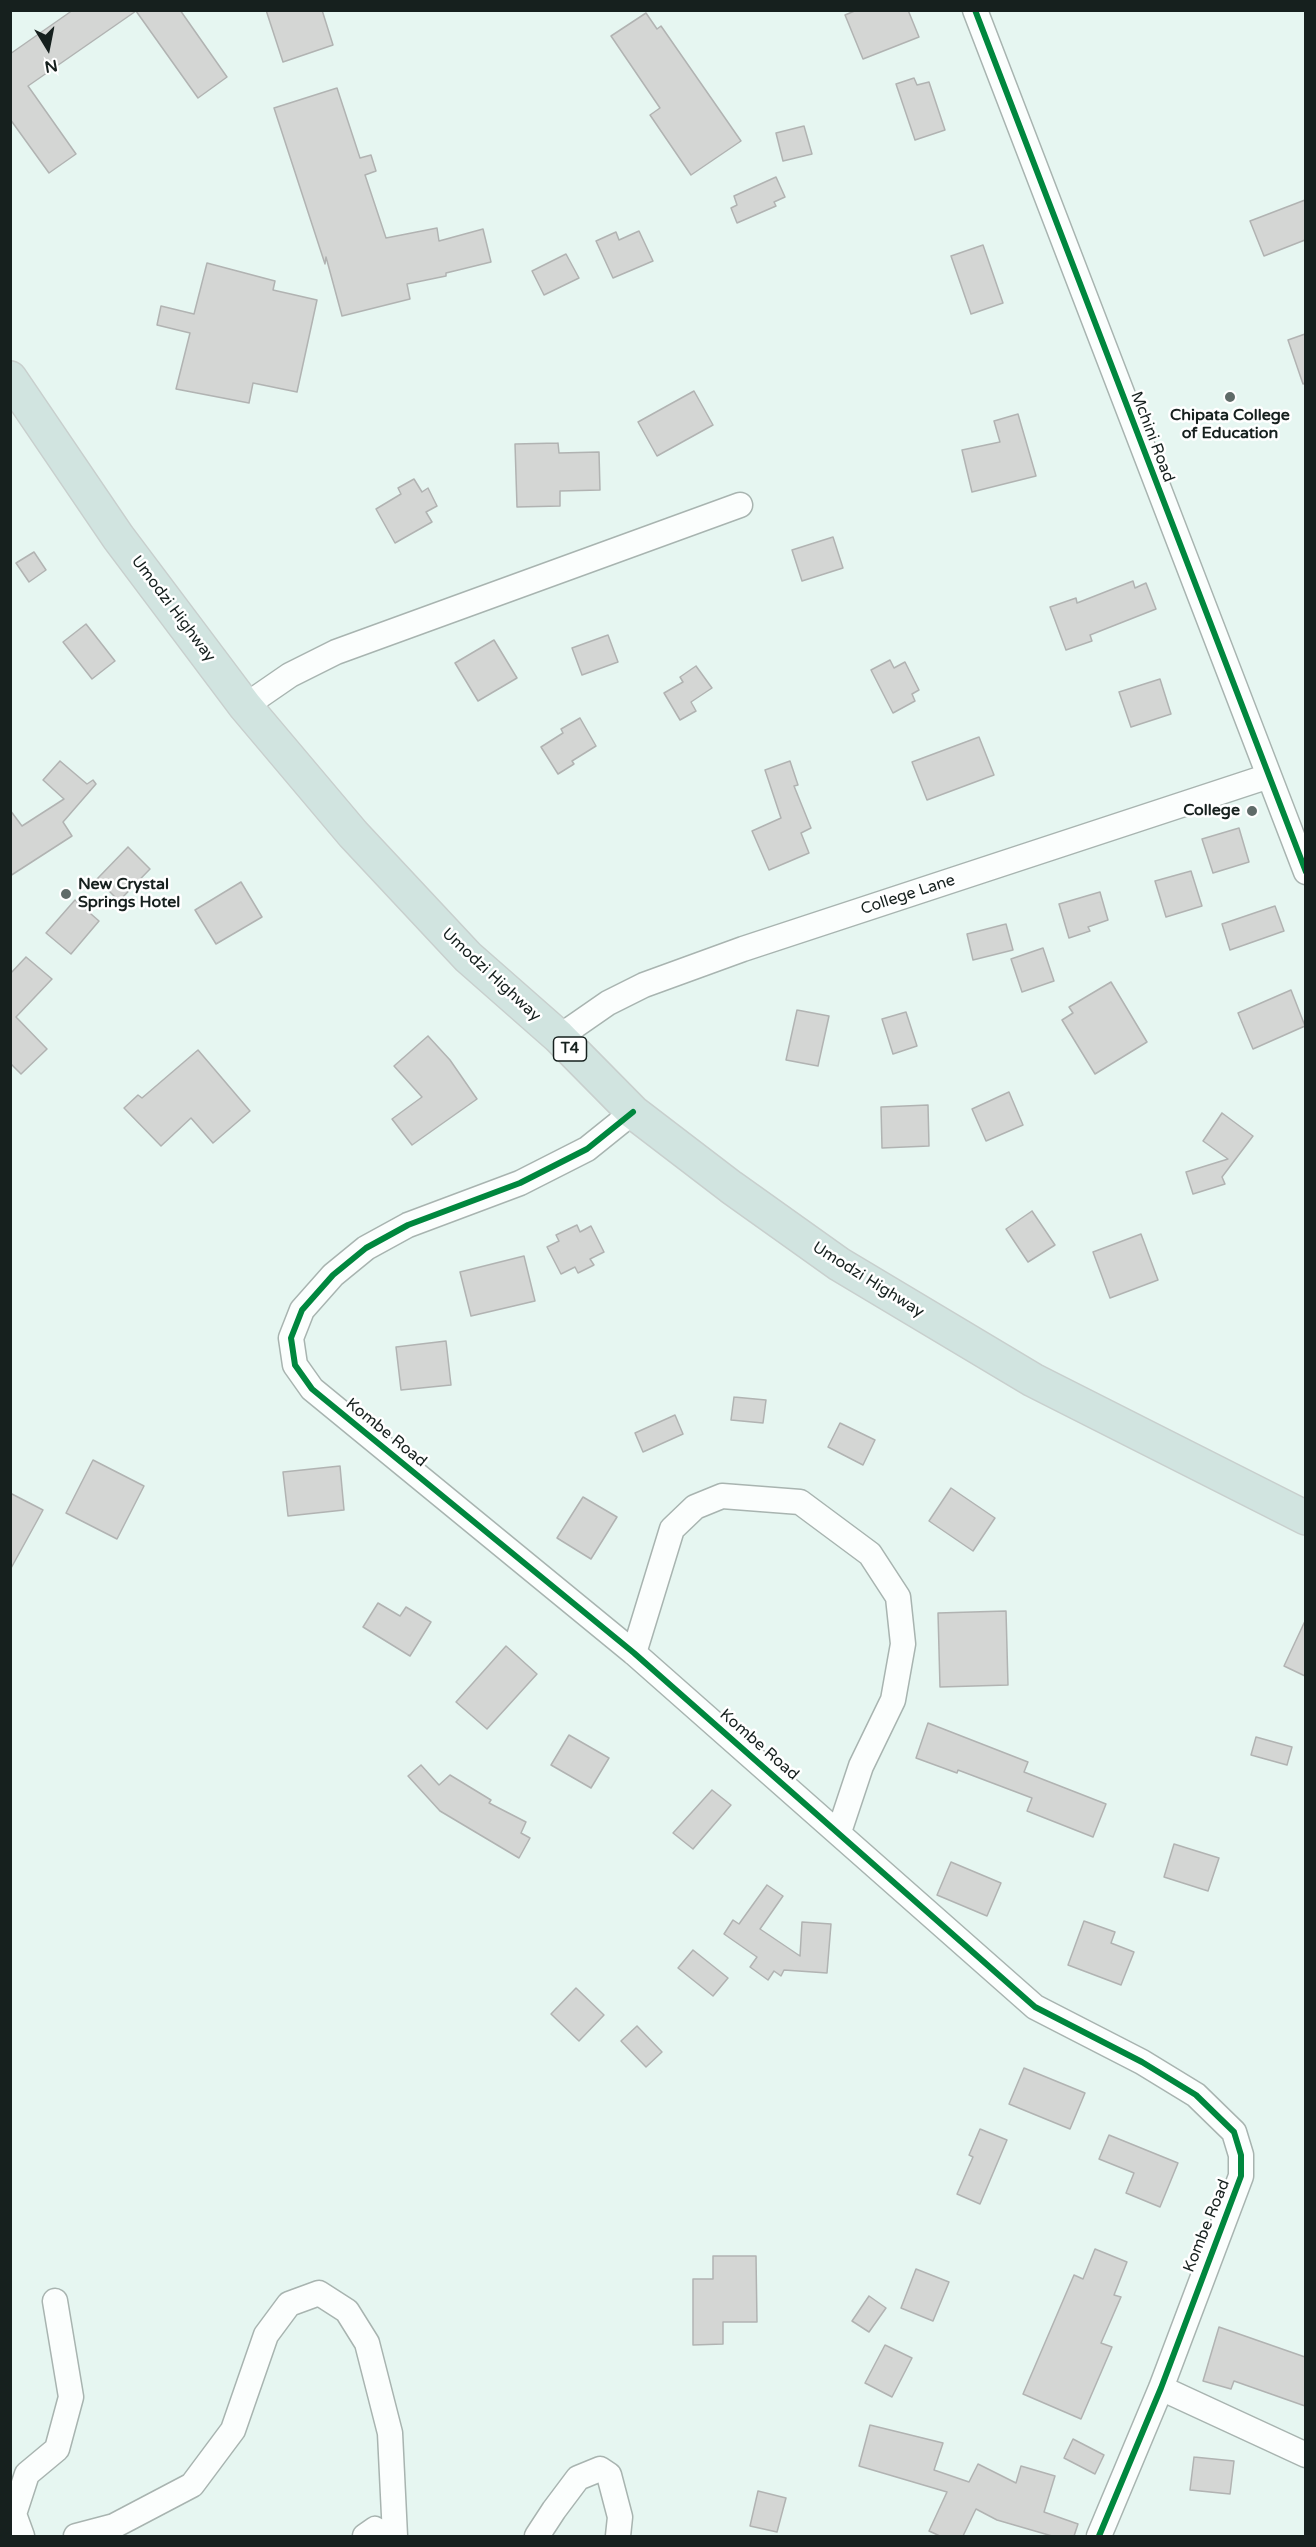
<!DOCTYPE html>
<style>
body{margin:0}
#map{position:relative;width:1316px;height:2547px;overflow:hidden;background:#e6f6f1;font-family:"Varela Round",sans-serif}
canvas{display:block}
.frame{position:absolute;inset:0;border:12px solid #16201e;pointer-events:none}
.north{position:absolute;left:18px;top:18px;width:60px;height:60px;-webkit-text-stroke:4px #fff;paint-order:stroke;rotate:170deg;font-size:16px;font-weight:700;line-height:24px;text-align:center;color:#16201e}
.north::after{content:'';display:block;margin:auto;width:21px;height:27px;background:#16201e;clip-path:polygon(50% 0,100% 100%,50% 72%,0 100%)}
</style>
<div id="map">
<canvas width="1316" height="2547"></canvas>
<div class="frame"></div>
<div class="north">N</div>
</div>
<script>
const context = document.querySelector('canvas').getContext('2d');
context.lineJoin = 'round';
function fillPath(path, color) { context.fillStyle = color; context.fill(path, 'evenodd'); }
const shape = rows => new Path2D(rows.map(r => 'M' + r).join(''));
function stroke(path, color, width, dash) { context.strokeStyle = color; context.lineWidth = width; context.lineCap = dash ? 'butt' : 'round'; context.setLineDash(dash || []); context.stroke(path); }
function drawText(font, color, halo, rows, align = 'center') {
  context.font = font + ' "Varela Round",sans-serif'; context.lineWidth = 5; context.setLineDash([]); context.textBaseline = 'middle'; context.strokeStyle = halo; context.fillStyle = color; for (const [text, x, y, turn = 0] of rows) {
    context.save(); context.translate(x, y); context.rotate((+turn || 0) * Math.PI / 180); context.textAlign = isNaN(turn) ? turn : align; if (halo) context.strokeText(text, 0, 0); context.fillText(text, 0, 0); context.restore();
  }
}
const building = shape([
 [73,10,180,10,227,77,198,98,136,11,28,86,76,154,49,173,10,119,10,54,73,10],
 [266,10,322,10,333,45,283,62,266,10],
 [857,10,908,10,919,37,863,59,845,15,857,10],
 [646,13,657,29,661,26,741,141,691,175,650,115,660,108,611,36,646,13],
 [914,78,917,85,929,82,945,130,915,140,896,84,914,78],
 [337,88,360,158,371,155,376,171,365,175,386,238,437,228,439,241,483,229,491,262,446,273,446,276,407,284,410,299,342,316,326,257,325,264,274,108,337,88],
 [804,126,812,154,783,161,776,133,804,126],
 [776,177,785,197,774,202,776,206,737,223,731,208,737,205,734,196,776,177],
 [1305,200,1305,240,1264,256,1250,221,1305,200],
 [639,231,653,261,613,278,596,241,616,232,619,240,639,231],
 [983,245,1003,303,971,314,951,256,983,245],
 [566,254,579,278,544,295,532,271,566,254],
 [207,263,275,281,273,290,317,300,297,392,253,383,249,403,176,389,190,333,157,325,161,306,194,314,207,263],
 [1305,334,1305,383,1303,384,1288,340,1305,334],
 [694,391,713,425,657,456,638,422,694,391],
 [1018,414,1036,476,972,492,962,450,1000,442,994,421,1018,414],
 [558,443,559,453,599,452,600,490,560,491,560,506,517,507,515,444,558,443],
 [414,479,422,492,428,488,437,506,426,512,432,522,395,543,376,509,401,494,398,488,414,479],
 [833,537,843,568,802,581,792,550,833,537],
 [34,552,46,570,29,582,16,563,34,552],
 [1133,581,1135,588,1146,583,1156,609,1090,635,1092,641,1066,650,1050,607,1076,598,1077,603,1133,581],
 [86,624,115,661,92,679,63,642,86,624],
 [608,635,618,662,582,675,572,648,608,635],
 [494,640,517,678,478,701,455,663,494,640],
 [890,660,894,668,905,662,919,690,912,694,915,701,893,713,871,670,890,660],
 [696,666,712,688,691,702,696,711,680,720,664,693,683,682,680,677,696,666],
 [1160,679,1171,714,1131,727,1119,692,1160,679],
 [580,718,596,746,572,761,574,764,558,774,541,747,563,733,561,729,580,718],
 [979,737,994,775,927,800,912,762,979,737],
 [60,761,87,784,93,780,96,784,63,822,72,836,10,876,10,810,22,826,64,799,43,780,60,761],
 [790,761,798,785,794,786,811,828,801,833,809,853,769,870,752,831,781,818,765,770,790,761],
 [1239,828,1249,862,1213,873,1202,839,1239,828],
 [128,847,150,869,119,901,97,879,128,847],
 [1191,871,1202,906,1166,917,1155,881,1191,871],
 [241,882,262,917,216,944,195,910,241,882],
 [1100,892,1108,920,1088,927,1090,931,1069,938,1059,904,1100,892],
 [75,900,99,921,71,954,46,933,75,900],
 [1275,906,1284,931,1230,950,1222,924,1275,906],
 [1006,924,1013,950,973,960,967,934,1006,924],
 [1043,948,1054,981,1022,992,1011,959,1043,948],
 [26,957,52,979,16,1017,47,1049,21,1074,10,1063,10,974,26,957],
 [1111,982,1147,1042,1095,1074,1062,1020,1073,1013,1069,1007,1111,982],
 [1291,990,1305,1026,1253,1049,1238,1013,1291,990],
 [797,1010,829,1016,818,1066,786,1060,797,1010],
 [906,1012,917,1046,893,1054,882,1019,906,1012],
 [428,1036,450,1060,477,1099,412,1145,392,1119,422,1097,394,1066,428,1036],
 [198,1050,250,1111,213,1143,191,1118,161,1146,124,1108,138,1095,142,1098,198,1050],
 [1009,1092,1023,1125,986,1141,972,1109,1009,1092],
 [928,1105,929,1146,882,1148,881,1107,928,1105],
 [1222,1113,1253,1136,1222,1177,1225,1184,1193,1194,1186,1172,1228,1159,1203,1141,1222,1113],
 [1032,1211,1055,1245,1028,1262,1006,1229,1032,1211],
 [577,1225,580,1232,591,1226,604,1252,590,1259,594,1265,578,1273,575,1267,561,1274,547,1247,559,1241,556,1235,577,1225],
 [1141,1234,1158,1280,1110,1298,1093,1252,1141,1234],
 [524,1256,535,1301,471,1316,460,1272,524,1256],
 [446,1341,451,1385,401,1390,396,1347,446,1341],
 [734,1397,766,1400,763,1423,731,1420,734,1397],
 [675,1415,683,1434,643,1452,635,1433,675,1415],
 [840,1423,875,1440,863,1465,828,1447,840,1423],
 [93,1460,144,1486,117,1539,66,1513,93,1460],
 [340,1466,344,1510,288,1516,283,1472,340,1466],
 [951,1488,995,1518,973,1551,929,1521,951,1488],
 [10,1493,43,1510,10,1570,10,1493],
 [583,1497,617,1517,591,1559,557,1538,583,1497],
 [378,1603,400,1616,406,1607,431,1622,410,1656,363,1627,378,1603],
 [1006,1611,1008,1685,940,1687,938,1613,1006,1611],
 [1305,1621,1305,1676,1284,1666,1305,1621],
 [506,1646,537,1674,487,1729,456,1702,506,1646],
 [928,1723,1028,1762,1024,1772,1106,1804,1093,1837,1027,1811,1032,1798,958,1770,957,1773,916,1758,928,1723],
 [569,1735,609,1758,591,1788,551,1765,569,1735],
 [1256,1737,1292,1747,1287,1765,1251,1755,1256,1737],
 [421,1765,439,1785,450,1775,491,1800,489,1803,526,1822,521,1833,530,1838,519,1858,440,1811,408,1776,421,1765],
 [712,1790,731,1805,693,1849,673,1833,712,1790],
 [1174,1844,1219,1858,1208,1891,1164,1877,1174,1844],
 [951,1862,1001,1883,987,1916,937,1895,951,1862],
 [767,1885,783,1896,760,1929,800,1956,802,1922,831,1924,827,1973,784,1970,781,1976,774,1971,768,1980,750,1967,757,1957,724,1934,733,1920,739,1924,767,1885],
 [1084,1921,1115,1932,1111,1943,1134,1952,1121,1985,1068,1965,1084,1921],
 [693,1950,728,1978,713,1996,678,1968,693,1950],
 [576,1988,604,2015,579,2041,551,2014,576,1988],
 [637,2026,662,2052,646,2067,621,2041,637,2026],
 [1024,2068,1085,2093,1070,2129,1009,2104,1024,2068],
 [980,2129,1007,2140,980,2204,957,2194,973,2157,969,2155,980,2129],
 [1109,2135,1178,2163,1160,2207,1126,2193,1134,2173,1099,2159,1109,2135],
 [1095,2249,1127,2262,1114,2295,1121,2297,1101,2343,1112,2347,1081,2419,1023,2394,1074,2275,1083,2279,1095,2249],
 [713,2256,756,2256,757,2322,723,2322,723,2344,693,2345,693,2279,713,2279,713,2256],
 [916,2269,949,2282,933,2321,901,2308,916,2269],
 [869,2296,886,2308,869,2332,852,2321,869,2296],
 [1219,2327,1305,2357,1305,2406,1234,2381,1231,2389,1203,2381,1219,2327],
 [885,2345,912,2358,892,2397,865,2383,885,2345],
 [870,2425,943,2443,934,2470,969,2482,978,2464,1016,2483,1021,2466,1055,2476,1044,2512,1078,2524,1074,2536,1052,2536,997,2520,976,2509,963,2536,940,2536,929,2531,947,2492,859,2466,870,2425],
 [1073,2439,1104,2455,1095,2474,1064,2458,1073,2439],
 [1194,2457,1234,2461,1230,2494,1190,2490,1194,2457],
 [758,2491,786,2498,777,2532,750,2526,758,2491]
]);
fillPath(building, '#d4d6d4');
stroke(building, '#b1b3b2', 1.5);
const minor = shape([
 [975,10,1306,872],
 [245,706,290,675,336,652,740,505],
 [559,1037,608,1003,644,985,743,949,1269,776],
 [633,1112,587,1149,520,1183,408,1225,366,1248,333,1275,302,1310,291,1338,295,1365,312,1389,634,1653,1035,2007,1142,2062,1196,2095,1234,2132,1241,2155,1241,2176,1161,2388,1099,2536],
 [634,1653,672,1529,695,1507,722,1496,800,1502,870,1554,898,1597,903,1644,893,1700,861,1766,839,1832],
 [1161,2388,1306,2455],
 [22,2536,14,2514,27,2474,57,2449,71,2397,55,2301],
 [76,2536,114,2526,192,2485,233,2430,266,2335,289,2304,319,2293,347,2311,367,2343,390,2433,395,2536],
 [365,2536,375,2529,387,2536],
 [537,2536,554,2510,578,2478,600,2469,609,2475,620,2517,618,2536]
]);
const highway = shape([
 [10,378,118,537,245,706,353,834,468,957,559,1037,633,1112,731,1187,839,1264,1033,1380,1306,1518]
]);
stroke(minor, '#a8b4b0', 27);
stroke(highway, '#c8cfcd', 36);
stroke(minor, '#fbfefd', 24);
stroke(highway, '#d1e4e0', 33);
stroke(shape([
 [975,10,1306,872],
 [633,1112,587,1149,520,1183,408,1225,366,1248,333,1275,302,1310,291,1338,295,1365,312,1389,634,1653,1035,2007,1142,2062,1196,2095,1234,2132,1241,2155,1241,2176,1161,2388,1099,2536]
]), '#00873e', 6);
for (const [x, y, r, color] of [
 [1230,397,6,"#5f6b68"],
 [1252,811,6,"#5f6b68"],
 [66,894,6,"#5f6b68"]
]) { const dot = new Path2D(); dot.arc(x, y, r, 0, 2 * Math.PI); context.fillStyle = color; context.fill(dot); stroke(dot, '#fff', 2); }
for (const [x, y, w] of [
 [570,1049,33]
]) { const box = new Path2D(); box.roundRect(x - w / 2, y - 12, w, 24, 4.5); context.fillStyle = '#fff'; context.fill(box); stroke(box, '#16201e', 1.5); }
drawText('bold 15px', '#16201e', null, [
 ["T4",570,1049]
]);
drawText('bold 16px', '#16201e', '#fff', [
 ["Chipata College",1230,416],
 ["of Education",1230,434],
 ["College",1240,811,"right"],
 ["New Crystal",78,885,"left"],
 ["Springs Hotel",78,903,"left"]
]);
drawText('16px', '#16201e', '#fff', [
 ["Mchini Road",1152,437,69],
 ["Umodzi Highway",173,609,53],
 ["College Lane",908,895,-18],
 ["Umodzi Highway",491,975,43],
 ["Umodzi Highway",868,1280,32],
 ["Kombe Road",386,1433,39],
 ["Kombe Road",759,1745,41],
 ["Kombe Road",1207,2226,-68]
]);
</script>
